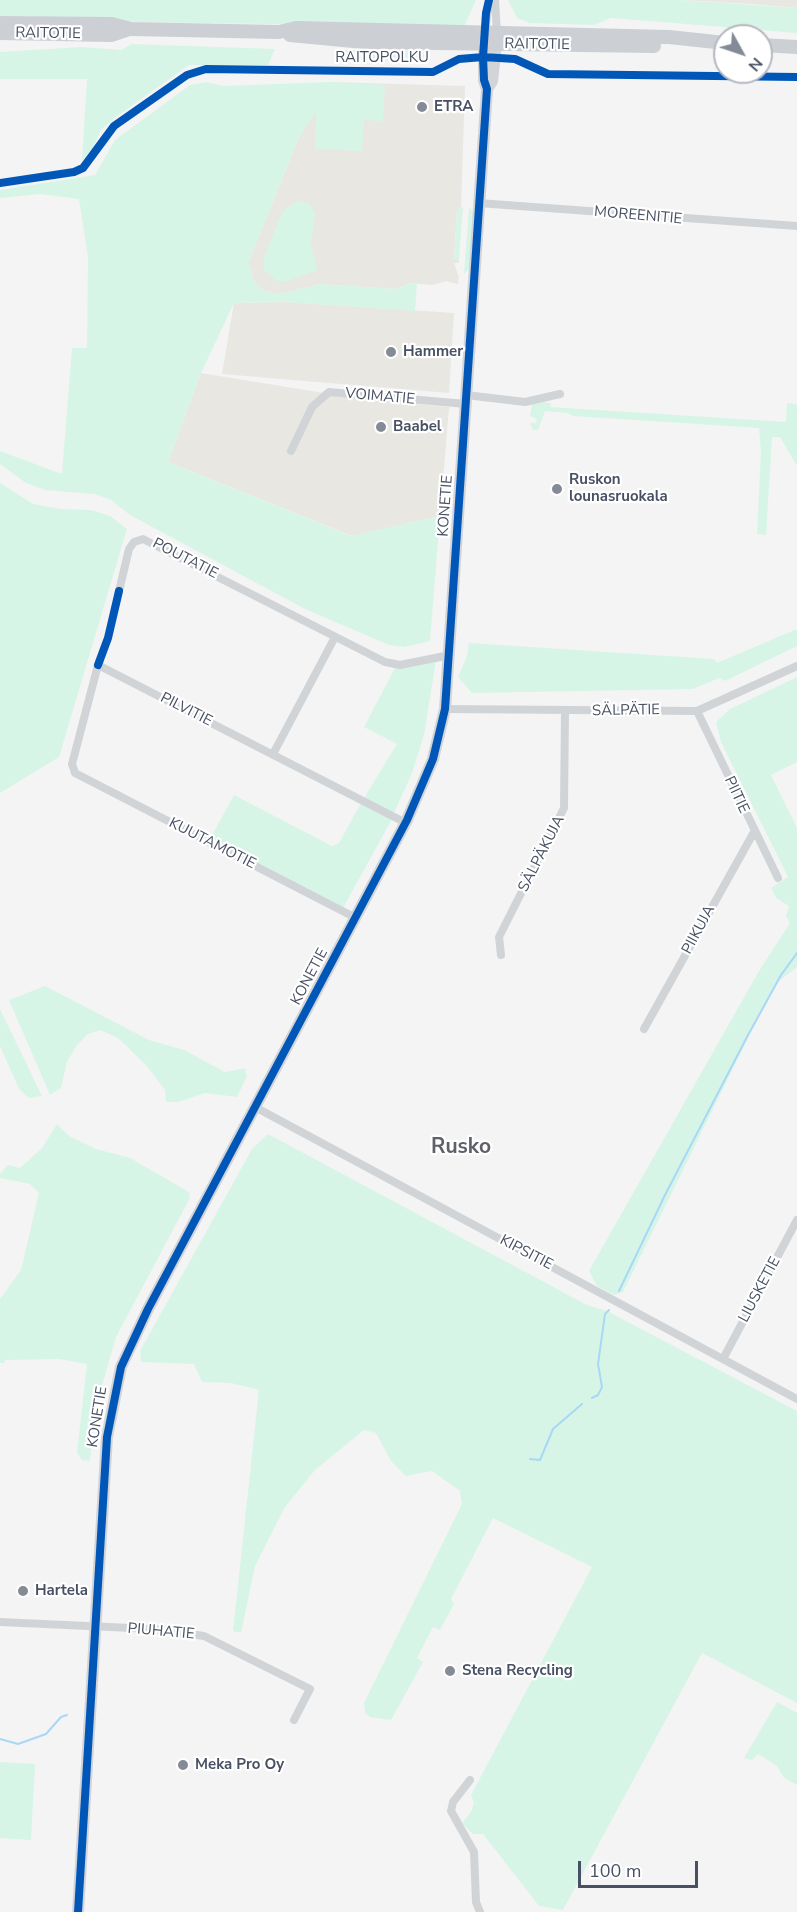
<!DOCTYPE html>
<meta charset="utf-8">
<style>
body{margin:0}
#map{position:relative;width:797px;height:1912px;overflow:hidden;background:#f4f4f4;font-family:"Nunito Sans",sans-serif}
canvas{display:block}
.north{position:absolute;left:713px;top:24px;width:60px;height:60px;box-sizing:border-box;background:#fff;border:2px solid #b6b9c1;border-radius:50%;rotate:130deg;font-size:16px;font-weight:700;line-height:24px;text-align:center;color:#485163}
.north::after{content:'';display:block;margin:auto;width:21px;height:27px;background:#848a96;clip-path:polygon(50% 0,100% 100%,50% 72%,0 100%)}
.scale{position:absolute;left:578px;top:1861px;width:120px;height:27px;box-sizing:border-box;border:3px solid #485163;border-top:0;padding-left:8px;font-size:18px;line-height:21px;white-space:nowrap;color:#485163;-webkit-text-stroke:4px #fff;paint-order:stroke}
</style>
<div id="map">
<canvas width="797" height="1912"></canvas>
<div class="north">N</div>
<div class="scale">100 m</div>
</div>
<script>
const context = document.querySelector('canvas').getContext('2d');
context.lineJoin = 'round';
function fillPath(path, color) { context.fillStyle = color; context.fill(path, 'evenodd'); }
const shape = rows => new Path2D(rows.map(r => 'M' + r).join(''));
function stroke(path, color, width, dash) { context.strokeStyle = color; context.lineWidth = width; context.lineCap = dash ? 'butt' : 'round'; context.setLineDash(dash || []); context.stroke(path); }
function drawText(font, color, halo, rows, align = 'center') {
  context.font = font + ' "Nunito Sans",sans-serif'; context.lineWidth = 4.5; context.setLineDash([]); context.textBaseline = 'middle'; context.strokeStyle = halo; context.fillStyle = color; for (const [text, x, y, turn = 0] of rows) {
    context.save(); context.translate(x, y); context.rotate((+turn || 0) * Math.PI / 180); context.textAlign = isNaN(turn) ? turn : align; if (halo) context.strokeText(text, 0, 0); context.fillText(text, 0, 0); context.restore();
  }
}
fillPath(shape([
 [681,0,797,0,797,8,751,4],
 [330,82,465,86,461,207,457,211,454,259,459,259,459,263,454,263,458,275,459,274,458,284,446,281,433,285,410,283,397,289,321,284,278,294,264,291,254,282,248,263,298,140],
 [285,302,454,313,449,393,222,374,234,303],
 [201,373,361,399,449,407,440,516,352,536,168,462]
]), '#e8e7e2');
fillPath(shape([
 [0,0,476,0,464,27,138,22,79,18,0,16],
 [508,0,680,0,797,8,797,33,611,18,594,25,530,23,517,18],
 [132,44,275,49,268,65,189,65,113,119,101,130,93,147,82,161,87,79,0,79,0,52,81,47,121,50],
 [343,50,401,50,426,55,420,60,411,61,337,60],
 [206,82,223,86,330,82,385,85,383,121,364,120,362,151,315,149,316,111,298,140,248,263,254,282,264,291,278,294,321,284,397,289,410,283,417,284,415,311,285,302,234,303,201,373,168,462,351,536,440,516,430,641,404,647,389,645,305,609,130,515,111,500,95,494,45,490,26,483,0,464,0,451,62,474,72,348,87,348,88,257,79,199,40,194,0,198,0,190,95,175,115,140,190,85],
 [297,201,308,203,315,212,311,246,317,268,315,271,287,281,276,281,264,270,264,257,282,212],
 [461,207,463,207,459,259,454,260,457,211],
 [469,207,473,212,469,269,464,274],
 [540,402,550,403,551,407,786,422,787,403,797,404,797,466,780,437,772,437,766,535,757,534,761,451,759,428,573,416,568,413,545,411,538,430,533,430,530,423,536,423,537,419,530,416,532,403],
 [0,483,33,504,61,509,91,510,110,516,127,529,59,757,0,793],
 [797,629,797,646,725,681,719,678,693,689,472,693,458,677,467,656,469,643,714,659,717,663],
 [436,660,424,735,412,773,394,813,364,798,397,744,364,727,395,668],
 [797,677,797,762,771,775,797,828,797,967,774,985,623,1292,614,1295,597,1286,589,1271,759,971,790,923,786,916,789,906,776,898,771,888,788,877,721,742,716,722,730,709],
 [234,795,332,846,339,843,361,803,392,819,343,908,210,839],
 [45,986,149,1040,184,1050,225,1072,245,1068,247,1076,237,1097,205,1093,178,1102,166,1102,165,1090,146,1065,118,1038,100,1030,88,1034,77,1045,67,1062,61,1088,50,1095,9,1000],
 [0,1009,42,1096,29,1098,19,1089,0,1046],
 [57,1124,69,1136,96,1149,130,1158,189,1192,190,1198,116,1337,94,1413,90,1461,82,1460,77,1453,87,1364,59,1359,5,1360,4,1363,0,1363,0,1299,21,1270,39,1193,30,1184,0,1178,0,1174,8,1165,20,1168,42,1148],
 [268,1134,587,1305,607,1311,797,1411,797,1703,702,1653,563,1910,539,1906,483,1834,473,1834,462,1823,471,1812,474,1803,471,1795,592,1567,493,1518,451,1599,454,1604,440,1630,433,1627,417,1658,423,1662,391,1720,370,1717,365,1713,364,1703,462,1504,460,1491,432,1471,406,1476,391,1461,376,1433,364,1430,315,1470,285,1507,255,1566,241,1633,233,1631,259,1390,231,1383,202,1382,194,1364,141,1362,140,1351,252,1149],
 [777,1702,797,1713,797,1785,784,1778,777,1766,758,1754,752,1760,744,1758],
 [0,1762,35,1764,31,1840,0,1838]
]), '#d7f5e7');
stroke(shape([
 [619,1291,665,1195,747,1037,781,975,797,953],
 [592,1398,598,1395,602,1387,598,1364,605,1314,609,1310],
 [530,1459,540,1460,553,1429,582,1404],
 [0,1739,18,1744,46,1734,61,1717,67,1715]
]), '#a8d8f5', 2);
stroke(shape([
 [495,0,497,33],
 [485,32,489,0],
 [478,203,797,226],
 [466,395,525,402,560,394],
 [291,451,312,407,329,392,466,404],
 [119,591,129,549,134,542,143,539,385,662,400,665,450,655],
 [445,709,697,711,797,666],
 [697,711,778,878],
 [273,754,335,637],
 [356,918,75,773,72,764,98,665,406,823],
 [501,955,499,937,564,808,565,712],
 [644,1029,754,832],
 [255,1107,797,1399],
 [723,1359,797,1220],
 [0,1622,153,1629,204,1636,310,1689,294,1720],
 [470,1780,453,1802,451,1811,474,1852,476,1902,480,1912]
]), '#d1d4d7', 8);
stroke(shape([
 [487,89,492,81,497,35],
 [78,1912,107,1437,121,1367,148,1309,407,820,433,759,445,709,487,89,484,80,484,37]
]), '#d2d4d8', 12);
stroke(shape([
 [0,23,112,24,131,29,279,32,296,28,669,37,725,43],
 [0,33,111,35,129,29],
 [290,35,364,42,654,46],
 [761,45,797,47]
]), '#cccfd4', 14);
stroke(shape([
 [0,183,74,172,83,168,114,126,187,75,206,69,433,72,459,59,483,57,515,59,548,74,797,77],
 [98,665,108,638,119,591],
 [78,1912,107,1437,121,1367,148,1309,407,820,433,759,445,709,487,89,484,80,483,57,486,13,489,0]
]), '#0057b8', 8);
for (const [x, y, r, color] of [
 [422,107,6,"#848a96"],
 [391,352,6,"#848a96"],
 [381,427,6,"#848a96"],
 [557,489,6,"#848a96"],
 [23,1591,6,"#848a96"],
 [450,1671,6,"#848a96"],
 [183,1765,6,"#848a96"]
]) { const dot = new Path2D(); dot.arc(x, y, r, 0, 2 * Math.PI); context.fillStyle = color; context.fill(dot); stroke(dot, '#fff', 2); }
drawText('15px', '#485163', '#fff', [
 ["RAITOTIE",48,34,1],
 ["RAITOTIE",537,45,1],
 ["RAITOPOLKU",382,58],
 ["MOREENITIE",638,216,5],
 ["VOIMATIE",380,397,5],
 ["KONETIE",446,506,-86],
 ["POUTATIE",185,559,27],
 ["PILVITIE",186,710,27],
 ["SÄLPÄTIE",626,711,-1],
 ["PIITIE",736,795,65],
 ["KUUTAMOTIE",212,844,27],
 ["SÄLPÄKUJA",542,854,-63],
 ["PIIKUJA",699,930,-62],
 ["KONETIE",310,977,-62],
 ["KIPSITIE",526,1253,28],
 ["LIUSKETIE",760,1290,-62],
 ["KONETIE",98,1417,-81],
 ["PIUHATIE",161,1632,5]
]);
drawText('bold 15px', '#485163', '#fff', [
 ["ETRA",434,107],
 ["Hammer",403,352],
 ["Baabel",393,427],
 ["Ruskon",569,480],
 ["lounasruokala",569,497],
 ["Hartela",35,1591],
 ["Stena Recycling",462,1671],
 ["Meka Pro Oy",195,1765]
], 'left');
drawText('bold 21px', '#5e6168', '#fff', [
 ["Rusko",461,1148]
]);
</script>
